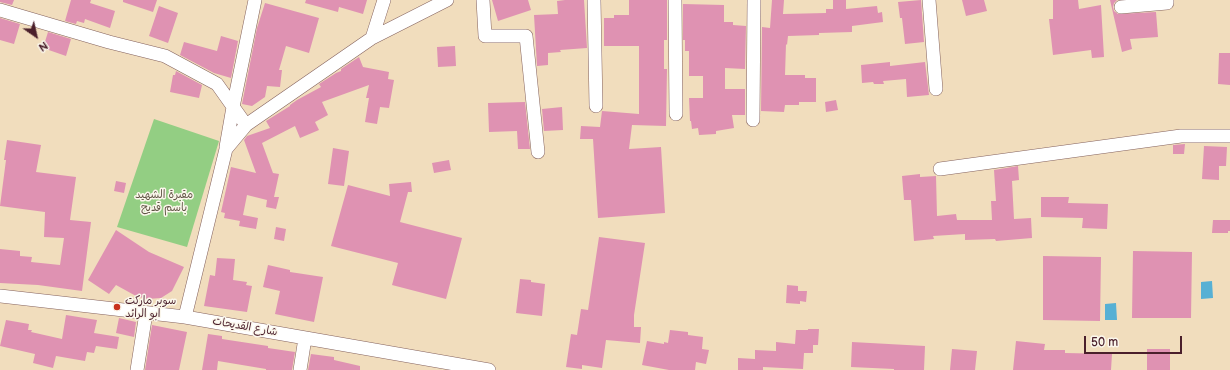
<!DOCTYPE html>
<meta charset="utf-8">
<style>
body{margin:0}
#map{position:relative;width:1230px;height:370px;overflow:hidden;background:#f1ddbd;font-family:"Balsamiq Sans",sans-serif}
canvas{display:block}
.north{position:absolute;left:16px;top:16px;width:40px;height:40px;-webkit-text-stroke:3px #fbf7ec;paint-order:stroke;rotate:146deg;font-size:11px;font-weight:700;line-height:16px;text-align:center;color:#4a1f2b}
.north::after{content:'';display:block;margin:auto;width:14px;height:18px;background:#4a1f2b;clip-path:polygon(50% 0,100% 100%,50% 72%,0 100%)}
.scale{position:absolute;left:1084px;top:336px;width:98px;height:18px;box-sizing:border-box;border:2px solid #4a1f2b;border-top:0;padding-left:5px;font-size:12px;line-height:14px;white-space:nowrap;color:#4a1f2b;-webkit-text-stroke:3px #fbf7ec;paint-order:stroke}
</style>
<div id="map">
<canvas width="1230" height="370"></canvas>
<div class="north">N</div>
<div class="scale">50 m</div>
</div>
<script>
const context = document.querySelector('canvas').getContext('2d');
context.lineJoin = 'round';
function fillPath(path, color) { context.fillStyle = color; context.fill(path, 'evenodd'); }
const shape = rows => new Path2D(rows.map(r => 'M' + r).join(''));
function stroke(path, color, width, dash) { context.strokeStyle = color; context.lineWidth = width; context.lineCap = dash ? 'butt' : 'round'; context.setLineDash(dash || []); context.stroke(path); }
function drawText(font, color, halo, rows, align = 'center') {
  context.font = font + ' "Balsamiq Sans","Playpen Sans Arabic",sans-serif'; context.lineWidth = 3; context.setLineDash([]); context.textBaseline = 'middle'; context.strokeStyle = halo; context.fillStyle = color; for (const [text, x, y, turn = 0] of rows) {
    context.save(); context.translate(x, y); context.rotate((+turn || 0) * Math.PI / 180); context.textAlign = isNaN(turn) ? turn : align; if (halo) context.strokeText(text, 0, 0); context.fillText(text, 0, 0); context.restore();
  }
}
fillPath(shape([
 [154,119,219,141,187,247,117,227]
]), '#93ce83');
fillPath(shape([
 [1212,281,1213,298,1201,299,1201,282],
 [1116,303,1117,320,1105,320,1105,304]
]), '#57b0d4');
fillPath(shape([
 [0,0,14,0,12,5,0,2],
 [71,0,91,0,90,3,115,11,110,28,85,19,84,23,77,21,76,24,65,21],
 [123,0,157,0,153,12,123,2],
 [306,0,367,0,363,14,339,7,338,12,305,3],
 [492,0,528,0,531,10,498,21],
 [565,0,584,0,587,48,560,50,561,52,548,53,548,65,537,66,534,15,558,14,557,1],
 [629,0,667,0,667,40,664,40,664,69,667,69,666,126,632,125,629,149,661,147,665,213,598,218,593,139,580,139,581,126,600,127,602,111,639,114,639,46,604,46,604,18,614,18,614,15,629,15],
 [772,0,784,0,783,14,826,13,826,9,833,9,833,0,846,0,846,9,877,6,878,13,882,12,883,22,852,26,852,32,819,33,819,35,788,36,787,45,786,44,785,75,805,75,805,78,816,78,816,102,799,102,799,105,785,105,784,112,761,111,762,27,770,28],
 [921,0,924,42,905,44,902,18,900,18,898,2],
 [962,0,984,0,987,11,966,16],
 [1053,0,1078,0,1079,9,1101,5,1104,57,1092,58,1091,50,1053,55,1049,19,1053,19],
 [1110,0,1117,0,1114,3,1113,7,1114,11,1118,14,1156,12,1158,37,1130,39,1132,49,1122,52],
 [265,3,319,18,309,53,286,46,279,70,282,70,280,87,267,86,265,97,252,106,242,104,257,28],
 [683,4,724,5,724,22,733,22,733,25,746,26,745,69,725,68,725,89,745,89,745,115,732,115,734,128,716,131,716,134,699,135,698,128,692,129,691,121,690,121,689,98,703,98,703,76,689,76,689,51,685,51,685,40,683,40],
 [159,6,178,13,168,43,149,36],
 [0,18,20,24,14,44,0,40],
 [48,32,71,39,66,56,43,48],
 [221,36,238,41,231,78,214,73,180,55,184,42,217,51],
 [455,46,456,66,438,67,437,47],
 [1219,53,1230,53,1230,85,1218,84],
 [359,57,363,67,389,72,388,79,394,80,389,108,380,107,377,124,365,122,369,98,366,98,369,85,322,102,328,115,315,122,319,130,300,138,295,126,262,143,273,173,279,174,274,197,279,197,276,209,266,207,267,200,247,195,243,215,258,218,256,229,239,226,240,221,224,218,225,213,221,212,231,167,256,173,244,140,247,136,270,128,266,121,290,106,290,105,297,100,321,87,319,84,336,73,341,71,341,69],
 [890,62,890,66,925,62,929,95,907,97,906,79,883,81,884,84,874,84,873,82,862,83,861,65],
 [176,71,202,85,199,98,170,92,173,75,175,75],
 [836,100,838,110,826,112,825,102],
 [525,102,530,149,518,149,517,131,489,132,488,103],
 [562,107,563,130,544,131,542,109],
 [7,140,41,145,36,172,76,177,70,220,91,222,82,291,38,285,0,283,0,249,20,251,20,256,32,257,31,262,60,265,64,238,44,237,45,212,0,206,6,160,4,160],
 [1185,144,1184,154,1173,154,1173,145],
 [1204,146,1227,147,1226,166,1219,166,1219,180,1202,179],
 [333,148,349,151,344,186,328,184],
 [449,160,451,170,434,173,432,163],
 [1018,166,1019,180,1012,181,1014,219,1031,218,1032,238,996,241,995,239,965,240,965,234,933,236,934,239,914,241,911,200,904,200,902,176,920,174,920,177,936,176,937,216,956,214,957,220,992,220,991,201,996,201,994,170],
 [116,181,126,183,124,193,114,191],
 [411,182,412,192,408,192,400,222,462,238,446,299,392,285,398,263,331,246,348,185,390,196,389,184],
 [1041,197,1069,197,1068,203,1108,204,1107,229,1082,228,1083,218,1041,217],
 [1213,220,1230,220,1230,231,1228,231,1228,233,1212,233],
 [276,227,286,229,284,241,274,239],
 [116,230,149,252,184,267,172,291,161,298,147,299,136,296,116,285,109,294,88,280],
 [599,237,645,243,634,315,634,327,641,327,640,343,606,340,602,368,582,365,582,369,566,367,571,334,577,335,581,309,588,310],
 [1133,251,1192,252,1191,318,1132,318],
 [1043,256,1101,257,1100,321,1043,320],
 [217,258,235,259,233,280,247,282,246,285,252,286,247,312,204,306,210,275,215,276],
 [268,265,290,270,290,272,323,277,314,322,275,314,280,291,263,287],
 [520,279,531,280,531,282,545,284,542,316,516,313],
 [787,285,798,286,798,291,807,291,806,302,800,301,800,304,786,303],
 [66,315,97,320,94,333,119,337,117,349,96,346,94,353,87,352,85,361,56,356,53,368,33,363,35,354,0,346,6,320,29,324,28,330,32,330,31,332,62,339],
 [119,318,136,322,134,337,116,333],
 [152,325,187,332,179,370,145,370],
 [808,329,819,329,818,345,813,345,813,353,804,353,803,369,763,367,763,370,738,370,738,358,755,359,755,350,776,351,776,342,795,344,796,330,808,330],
 [670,330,688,332,688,335,703,337,702,349,709,350,706,364,696,362,695,370,669,370,642,365,647,341,664,344,664,342,668,343],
 [208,334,222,336,222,339,268,346,268,348,295,352,292,370,266,370,266,369,218,361,217,370,202,370],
 [1016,341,1045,344,1044,350,1065,350,1065,353,1112,354,1111,370,1013,370],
 [852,342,925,346,924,370,894,370,894,369,851,367],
 [952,349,977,351,975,370,950,370],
 [1147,349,1170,349,1170,370,1147,370],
 [311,354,334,357,334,360,360,366,360,370,308,370]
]), '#df92b2');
const minor = shape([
 [483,0,485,36,526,36,538,152],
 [594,0,596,106],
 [675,0,676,114],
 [929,0,936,89],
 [1121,7,1167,3,1167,0],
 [0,10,109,42,165,56,217,84,246,125],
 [372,38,384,0],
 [753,120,754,0],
 [226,147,233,107,255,0],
 [940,169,1181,136,1230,136],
 [0,296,185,317,489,370],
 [185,317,226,149,246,125,372,38,447,0],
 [137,370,146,313],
 [300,370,305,338]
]);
stroke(minor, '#84625e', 14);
stroke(minor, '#fff', 13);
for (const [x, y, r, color] of [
 [117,307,4,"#c8321e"]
]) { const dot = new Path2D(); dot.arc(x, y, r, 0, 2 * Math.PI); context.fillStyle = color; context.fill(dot); stroke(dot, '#fbf7ec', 1.5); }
drawText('11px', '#605445', '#fbf7ec', [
 ["مقبرة الشهيد",164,195],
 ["باسم قديح",164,208]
]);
drawText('11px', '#4a1f2b', '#fbf7ec', [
 ["سوبر ماركت",125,301],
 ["ابو الرائد",125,314]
], 'left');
drawText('11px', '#4a1f2b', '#fbf7ec', [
 ["شارع القديحات",245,327,10]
]);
</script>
